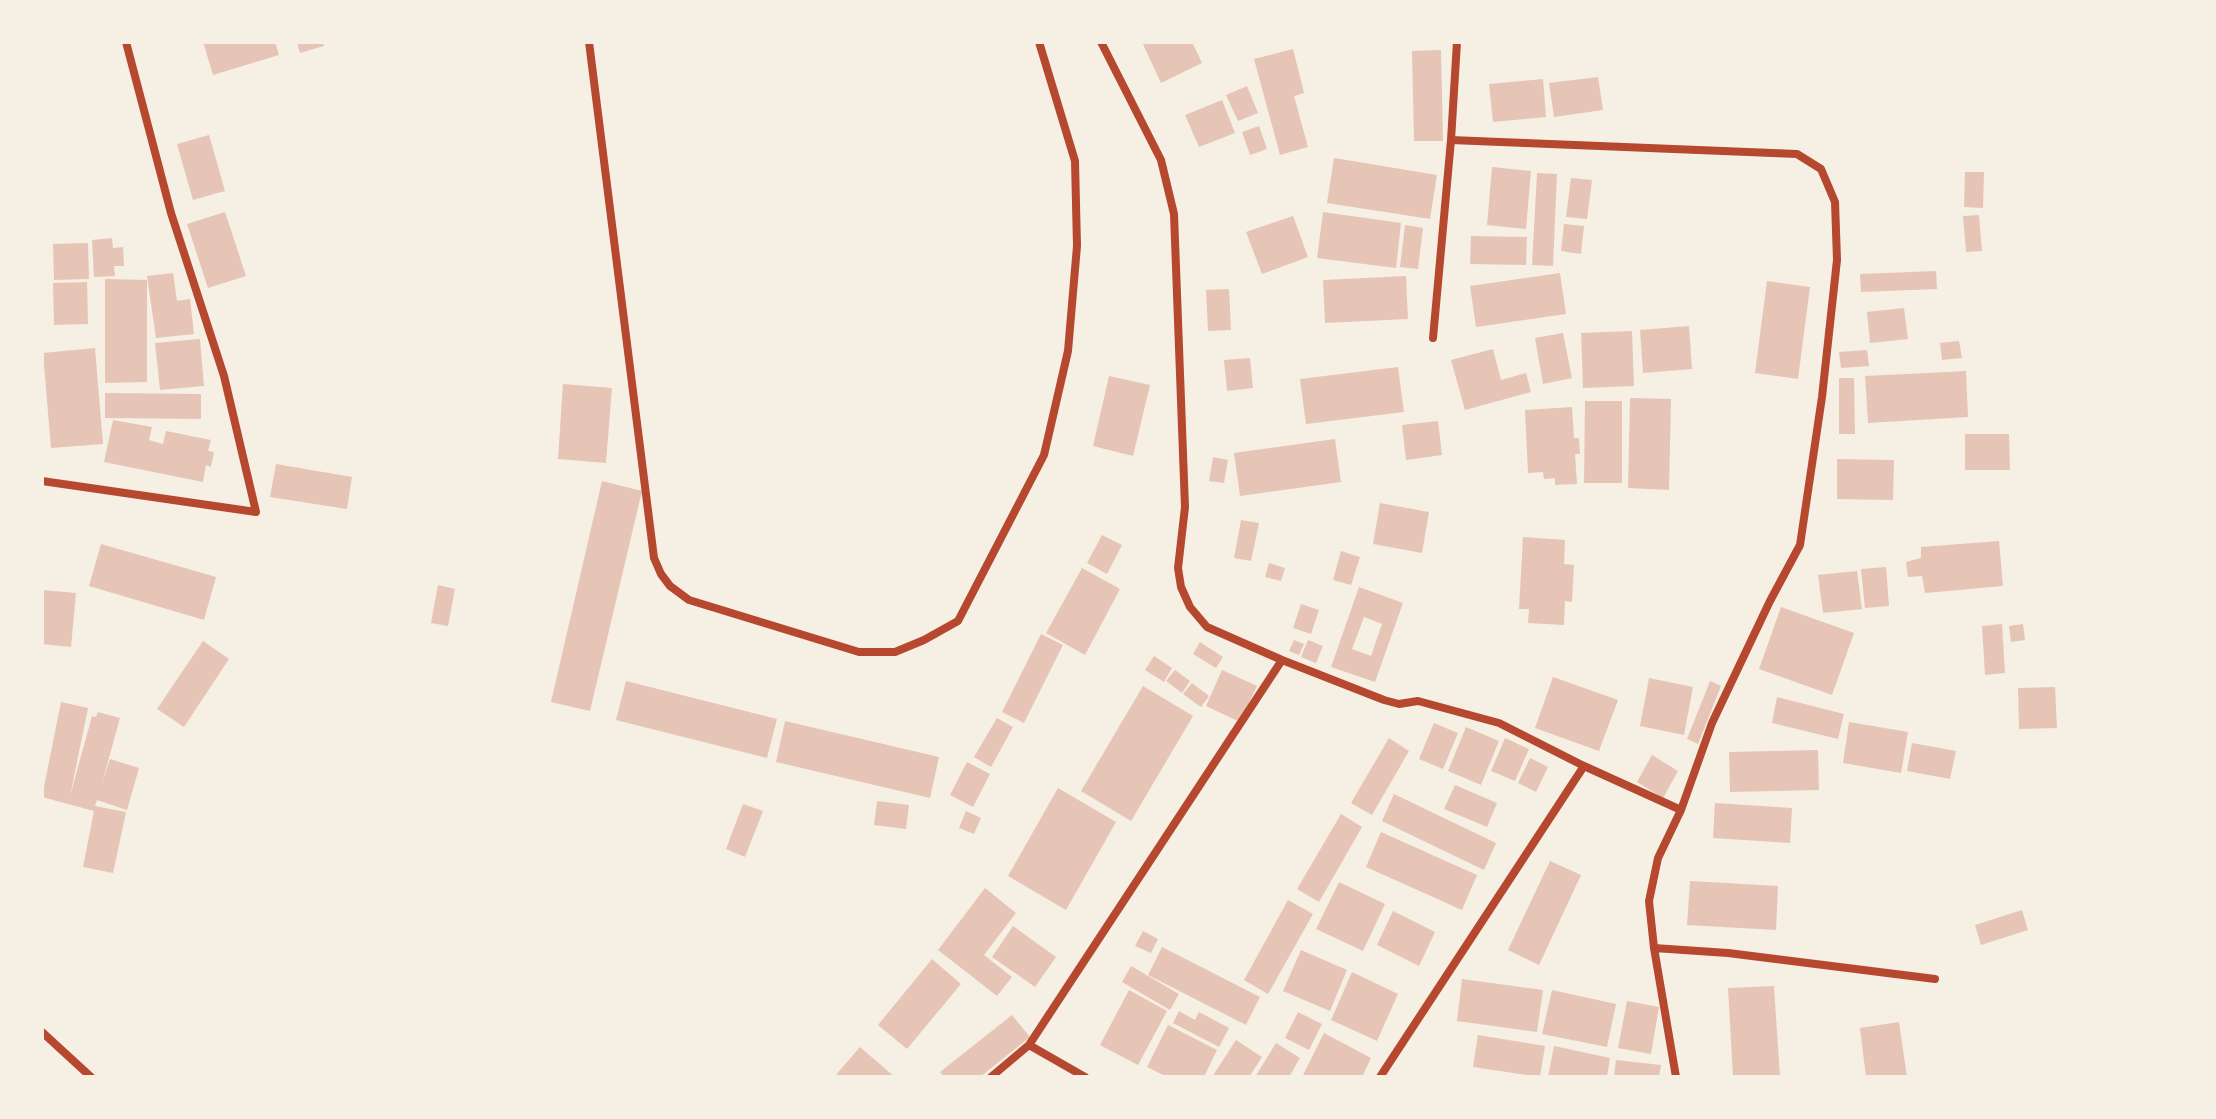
<!DOCTYPE html>
<style>
body{margin:0}
#map{position:relative;width:2216px;height:1119px;overflow:hidden;background:#f6efe4;font-family:"PT Sans Narrow",sans-serif}
canvas{display:block}
.frame{position:absolute;inset:0;border:44px solid #f6efe4;pointer-events:none}
</style>
<div id="map">
<canvas width="2216" height="1119"></canvas>
<div class="frame"></div>
</div>
<script>
const context = document.querySelector('canvas').getContext('2d');
context.lineJoin = 'round';
function fillPath(path, color) { context.fillStyle = color; context.fill(path, 'evenodd'); }
const shape = rows => new Path2D(rows.map(r => 'M' + r).join(''));
function stroke(path, color, width, dash) { context.strokeStyle = color; context.lineWidth = width; context.lineCap = dash ? 'butt' : 'round'; context.setLineDash(dash || []); context.stroke(path); }
fillPath(shape([
 [203,42,275,42,279,55,213,75],
 [297,42,323,42,324,46,300,53],
 [1142,42,1192,42,1202,63,1161,83],
 [1293,49,1304,93,1294,96,1308,147,1280,155,1254,59],
 [1441,50,1443,141,1414,141,1412,51],
 [1598,77,1603,110,1554,117,1549,83],
 [1543,79,1546,117,1493,122,1489,84],
 [1247,86,1258,113,1238,121,1226,95],
 [1222,100,1235,133,1199,147,1185,115],
 [1259,126,1267,149,1250,155,1242,132],
 [209,135,225,191,193,200,177,144],
 [1334,158,1437,175,1430,219,1327,203],
 [1492,167,1531,171,1526,229,1487,225],
 [1965,172,1984,172,1983,208,1964,207],
 [1537,173,1557,174,1553,266,1532,265],
 [1571,178,1592,180,1587,219,1566,217],
 [225,212,246,276,208,288,187,224],
 [1323,212,1401,223,1396,268,1317,258],
 [1979,215,1982,251,1966,252,1963,216],
 [1293,216,1308,257,1262,274,1246,232],
 [1564,224,1584,226,1581,254,1561,251],
 [1405,225,1423,228,1418,269,1400,267],
 [1471,236,1527,237,1526,265,1470,264],
 [112,238,113,248,123,247,124,266,114,266,115,276,94,277,92,240],
 [88,243,89,279,54,280,53,244],
 [1936,271,1937,289,1861,292,1860,274],
 [173,273,177,301,190,299,194,334,156,338,147,276],
 [1560,273,1566,314,1476,327,1470,286],
 [1406,276,1408,319,1325,323,1323,280],
 [105,279,147,280,147,382,105,383],
 [1767,281,1810,287,1798,379,1755,373],
 [87,282,88,324,54,325,53,283],
 [1229,289,1231,330,1208,331,1206,290],
 [1904,308,1908,339,1870,343,1867,312],
 [1689,326,1692,369,1643,373,1640,330],
 [1632,331,1634,386,1583,388,1581,333],
 [1563,333,1572,378,1543,384,1535,338],
 [200,339,204,386,160,390,155,343],
 [1959,341,1962,358,1942,360,1940,343],
 [95,348,103,444,51,448,43,353],
 [1493,349,1501,380,1526,373,1531,392,1465,410,1451,360],
 [1867,350,1869,366,1841,368,1839,352],
 [1250,358,1253,388,1227,391,1224,360],
 [1398,367,1404,412,1306,424,1300,379],
 [1966,371,1968,417,1868,423,1865,376],
 [1109,376,1150,385,1133,456,1093,446],
 [1839,378,1854,378,1855,434,1839,434],
 [563,384,612,388,606,463,558,459],
 [105,393,201,394,201,419,105,418],
 [1630,398,1671,399,1669,490,1628,488],
 [1585,401,1622,401,1622,483,1584,483],
 [1572,407,1574,438,1579,438,1580,454,1575,454,1577,484,1555,485,1555,478,1544,479,1543,472,1528,473,1525,410],
 [113,420,152,427,149,440,163,444,166,431,211,440,208,451,214,452,211,467,206,465,203,482,104,462],
 [1438,421,1442,455,1406,460,1402,425],
 [1965,434,2009,434,2010,470,1965,470],
 [1335,439,1341,482,1240,496,1234,453],
 [1213,457,1228,460,1224,483,1209,481],
 [1837,459,1894,460,1893,500,1837,499],
 [276,464,352,477,347,509,270,497],
 [602,481,642,491,590,711,551,702],
 [1380,503,1429,512,1422,553,1373,544],
 [1241,520,1259,523,1251,561,1234,558],
 [1102,535,1122,545,1107,574,1087,563],
 [1523,537,1565,540,1564,564,1574,565,1572,602,1565,601,1564,625,1528,623,1529,609,1519,609],
 [1999,541,2003,586,1925,593,1922,576,1908,577,1906,562,1921,558,1921,547],
 [101,544,216,577,204,620,89,586],
 [1341,551,1360,557,1351,585,1333,580],
 [1269,563,1285,568,1281,581,1265,577],
 [1886,567,1889,606,1865,608,1861,569],
 [1082,568,1120,589,1085,655,1046,633],
 [1857,571,1862,609,1823,613,1818,575],
 [438,585,455,589,448,626,431,623],
 [1359,587,1403,603,1375,682,1331,667],
 [1364,617,1382,624,1371,656,1352,649],
 [42,590,76,593,71,647,42,644],
 [1301,604,1319,610,1311,634,1293,628],
 [1781,607,1854,633,1832,695,1759,669],
 [2002,624,2005,673,1985,675,1982,626],
 [2023,624,2025,640,2011,642,2009,626],
 [1041,634,1063,645,1024,723,1002,712],
 [1294,640,1304,644,1299,655,1289,651],
 [1308,640,1323,646,1316,663,1301,657],
 [203,641,229,659,184,727,157,709],
 [1200,642,1223,657,1216,668,1193,654],
 [1154,656,1172,668,1164,682,1145,670],
 [1175,670,1190,681,1182,693,1166,681],
 [1222,670,1257,686,1240,722,1206,706],
 [1553,677,1618,700,1599,751,1535,728],
 [1649,678,1693,687,1684,735,1640,726],
 [626,681,777,719,767,758,616,720],
 [1710,681,1721,686,1698,744,1687,739],
 [1192,683,1209,696,1201,707,1183,694],
 [1143,686,1193,716,1131,821,1081,791],
 [2055,687,2057,728,2019,729,2018,688],
 [1777,697,1844,714,1838,739,1772,723],
 [61,702,88,708,70,796,92,716,96,717,98,712,120,718,102,783,110,759,139,768,127,810,97,800,95,806,126,812,113,873,83,867,94,811,42,797],
 [997,718,1013,727,991,767,974,757],
 [785,721,939,757,930,798,776,762],
 [1849,722,1908,732,1901,773,1843,763],
 [1434,723,1458,733,1443,769,1419,759],
 [1466,727,1499,741,1481,785,1448,771],
 [1389,738,1409,751,1372,815,1351,803],
 [1505,738,1529,749,1515,781,1491,771],
 [1912,743,1956,751,1950,779,1907,771],
 [1818,750,1819,790,1730,792,1729,752],
 [1652,755,1678,771,1663,798,1637,782],
 [1530,758,1548,767,1536,792,1518,783],
 [967,762,990,774,973,807,950,795],
 [1455,785,1497,803,1487,827,1444,809],
 [1058,788,1116,822,1066,910,1008,876],
 [1394,794,1496,843,1484,870,1382,821],
 [877,801,909,805,906,829,874,825],
 [1715,803,1792,808,1790,843,1713,838],
 [743,804,763,811,745,857,726,849],
 [966,811,981,818,974,834,959,828],
 [1341,814,1362,827,1319,902,1297,889],
 [1381,832,1477,875,1462,910,1366,867],
 [1550,861,1581,875,1539,965,1508,950],
 [1690,881,1778,886,1776,930,1687,925],
 [1339,882,1385,904,1363,951,1316,929],
 [985,888,1016,913,984,955,1012,977,997,996,938,950],
 [1288,900,1313,914,1268,994,1244,980],
 [2022,910,2028,930,1981,945,1975,925],
 [1393,911,1435,932,1419,966,1377,945],
 [1013,926,1056,957,1035,987,992,957],
 [1143,931,1158,939,1151,953,1135,946],
 [1162,947,1260,997,1246,1025,1148,975],
 [1301,950,1347,970,1330,1011,1283,991],
 [932,959,961,984,907,1049,878,1025],
 [1131,966,1179,994,1170,1010,1122,982],
 [1352,972,1398,994,1377,1041,1331,1020],
 [1462,979,1543,990,1537,1032,1457,1021],
 [1774,986,1780,1077,1733,1077,1728,988],
 [1129,990,1167,1011,1138,1065,1100,1045],
 [1552,990,1616,1004,1607,1047,1542,1034],
 [1627,1001,1659,1007,1651,1054,1618,1048],
 [1179,1011,1195,1020,1199,1012,1229,1028,1219,1047,1173,1023],
 [1298,1012,1322,1024,1309,1050,1285,1038],
 [1012,1015,1030,1037,980,1077,944,1077,940,1072],
 [1899,1022,1907,1077,1866,1077,1860,1028],
 [1168,1025,1217,1050,1204,1077,1167,1077,1147,1067],
 [1324,1033,1371,1058,1362,1077,1303,1075],
 [1478,1035,1545,1046,1540,1077,1473,1067],
 [1236,1040,1262,1057,1249,1077,1212,1077],
 [1276,1043,1300,1058,1289,1077,1255,1077],
 [1554,1046,1610,1058,1607,1077,1548,1077],
 [860,1047,895,1077,834,1077],
 [1616,1060,1661,1065,1659,1077,1614,1077]
]), '#e6c5b7');
stroke(shape([
 [589,42,654,558,661,574,670,586,689,600,859,652,895,652,924,640,958,621,1044,455,1068,351,1077,246,1075,161,1039,42],
 [1101,42,1161,160,1174,214,1185,507,1178,568,1181,587,1190,607,1207,627,1282,660,1384,700,1399,704,1418,701,1499,723,1584,766,1681,810],
 [1451,140,1797,154,1821,169,1835,202,1837,260,1822,397,1800,545,1770,601,1712,723,1681,810,1658,858,1649,901,1654,948,1676,1077],
 [1433,338,1451,140,1457,42],
 [42,481,256,512,224,376,171,213,126,42],
 [1654,948,1728,953,1935,979],
 [42,1032,91,1077],
 [1029,1045,1085,1077],
 [991,1077,1029,1045,1282,660],
 [1380,1077,1584,766]
]), '#b5482f', 8);
</script>
